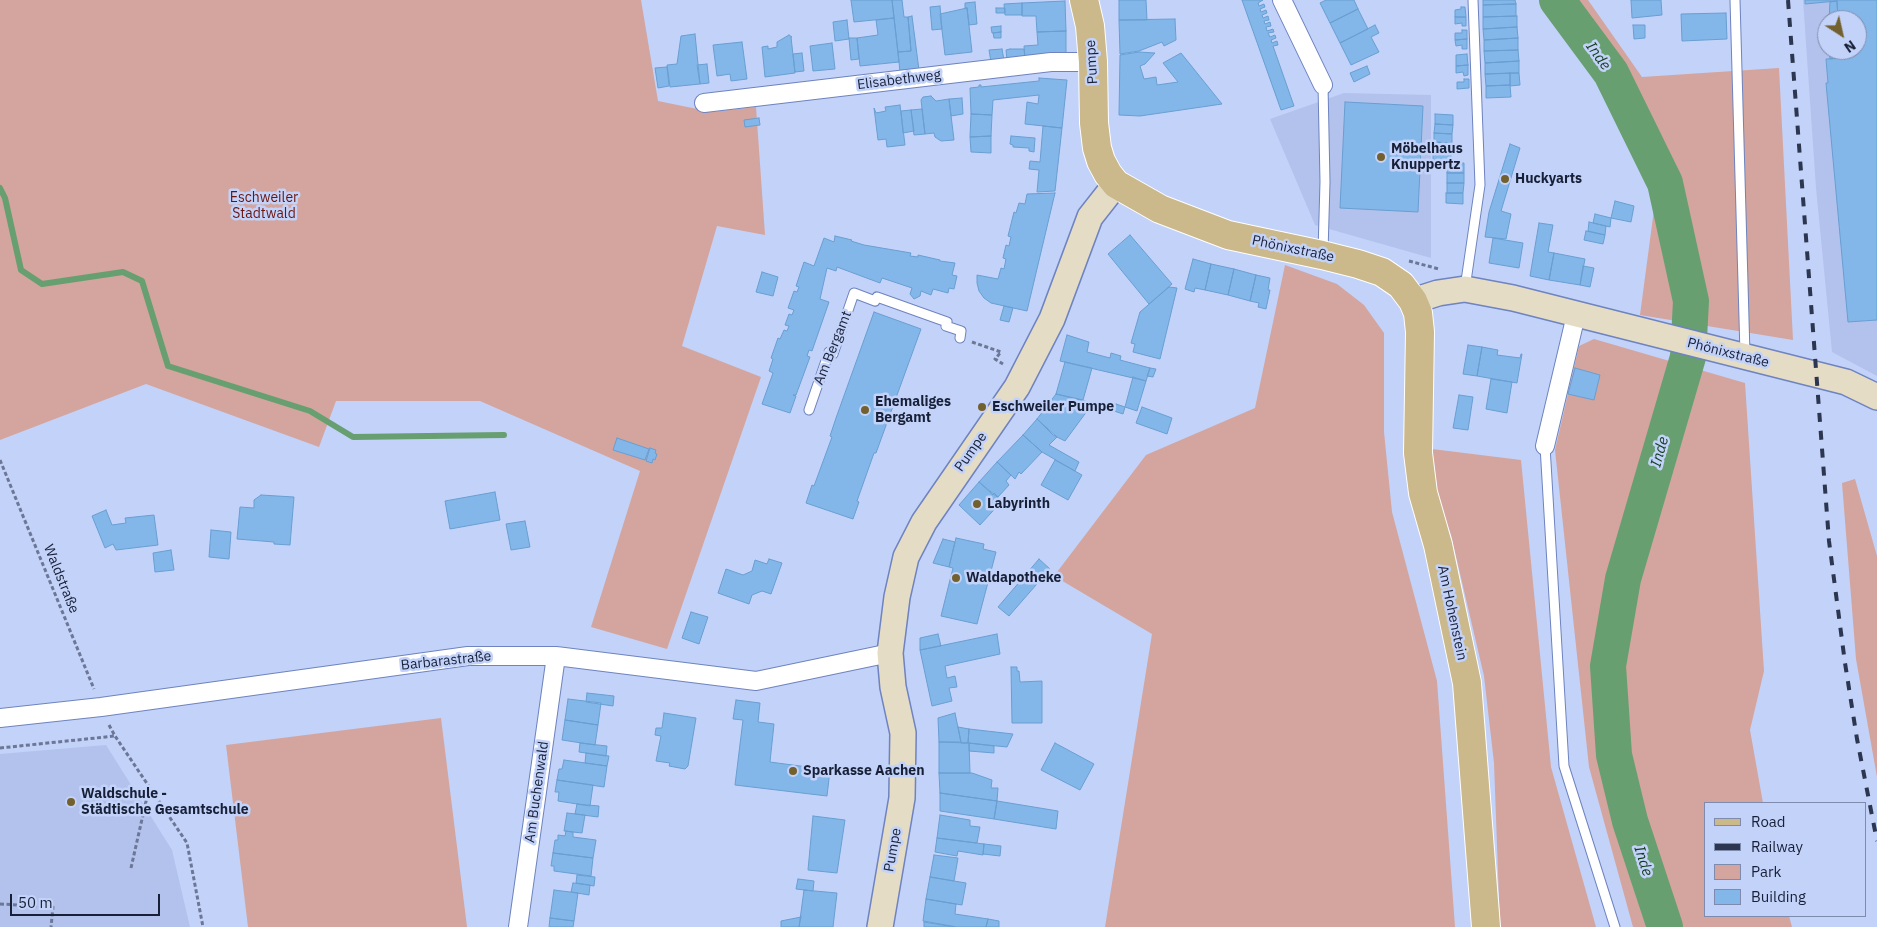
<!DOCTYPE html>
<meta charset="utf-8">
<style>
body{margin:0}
#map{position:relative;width:1877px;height:927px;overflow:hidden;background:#c3d2f9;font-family:"IBM Plex Sans",sans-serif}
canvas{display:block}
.legend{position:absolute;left:1704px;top:802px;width:162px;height:115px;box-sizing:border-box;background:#c3d2f9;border:1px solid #7f8bac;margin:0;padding:6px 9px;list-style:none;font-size:15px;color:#182038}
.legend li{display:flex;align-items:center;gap:10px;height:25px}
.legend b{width:25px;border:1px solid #7f8bac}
.north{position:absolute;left:1817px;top:10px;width:50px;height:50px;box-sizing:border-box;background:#c3d2f9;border:1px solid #7f8bac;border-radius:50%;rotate:145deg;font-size:14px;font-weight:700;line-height:20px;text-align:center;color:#182038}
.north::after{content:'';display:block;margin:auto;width:18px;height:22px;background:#73602f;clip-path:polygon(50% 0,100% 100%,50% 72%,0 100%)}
.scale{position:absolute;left:10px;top:894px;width:150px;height:22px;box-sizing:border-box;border:2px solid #182038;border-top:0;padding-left:6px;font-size:15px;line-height:18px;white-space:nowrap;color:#182038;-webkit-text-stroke:4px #c3d2f9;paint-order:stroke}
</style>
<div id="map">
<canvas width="1877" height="927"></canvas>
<ul class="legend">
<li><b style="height:6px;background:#cbb98b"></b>Road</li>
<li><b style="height:6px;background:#2d3650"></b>Railway</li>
<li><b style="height:14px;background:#d3a59e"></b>Park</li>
<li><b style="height:14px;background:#83b7e9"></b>Building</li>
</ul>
<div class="north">N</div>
<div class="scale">50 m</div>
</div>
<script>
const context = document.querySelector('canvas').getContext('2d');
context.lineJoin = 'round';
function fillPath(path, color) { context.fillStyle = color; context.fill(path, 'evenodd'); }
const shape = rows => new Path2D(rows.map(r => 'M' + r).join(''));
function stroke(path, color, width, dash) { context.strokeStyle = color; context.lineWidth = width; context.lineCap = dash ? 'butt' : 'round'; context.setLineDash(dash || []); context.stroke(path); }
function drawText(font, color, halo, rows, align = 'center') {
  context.font = font + ' "IBM Plex Sans",sans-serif'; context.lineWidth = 5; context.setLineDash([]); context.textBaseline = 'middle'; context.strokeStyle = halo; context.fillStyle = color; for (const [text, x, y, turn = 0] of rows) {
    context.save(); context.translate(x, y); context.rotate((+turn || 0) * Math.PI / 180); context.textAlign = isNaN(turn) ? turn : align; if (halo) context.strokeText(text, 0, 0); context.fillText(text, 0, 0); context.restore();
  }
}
fillPath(shape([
 [1803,0,1877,0,1877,376,1832,352,1816,188],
 [1827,20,1857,20,1857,50,1827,50],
 [1344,93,1431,95,1431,258,1315,225,1270,119],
 [106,745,172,850,190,927,0,927,0,754]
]), '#b3c2ec');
fillPath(shape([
 [0,0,641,0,658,101,712,112,756,107,765,235,717,226,682,346,761,377,667,649,591,627,640,471,480,401,336,401,319,447,146,384,0,440],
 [1545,0,1588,0,1642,77,1779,68,1793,340,1640,315,1657,187,1604,83],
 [1285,265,1337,284,1364,305,1384,333,1384,432,1392,512,1437,681,1455,927,1105,927,1152,634,1054,576,1146,455,1255,408],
 [1594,339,1745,383,1764,671,1750,730,1763,803,1706,803,1706,916,1789,916,1792,927,1633,927,1589,767,1555,450,1579,346],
 [1432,449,1521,460,1551,767,1596,927,1500,927,1494,763,1484,676,1451,535,1436,494],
 [1855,479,1877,556,1877,777,1856,659,1842,483],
 [441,718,467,927,248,927,226,745]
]), '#d3a59e');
stroke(shape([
 [0,188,5,198,21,270,42,284,123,272,142,281,168,366,310,411,353,437,504,435]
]), '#679f71', 6);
stroke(shape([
 [1557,0,1611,73,1665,183,1691,301,1688,357,1623,579,1608,666,1614,755,1630,821,1665,927]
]), '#679f71', 36);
const building = shape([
 [851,0,892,0,894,18,854,22,851,0],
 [892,0,902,0,904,17,908,17,911,51,898,52,892,0],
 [1119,0,1146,0,1147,20,1119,20,1119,0],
 [1242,0,1263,0,1258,3,1259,6,1264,4,1265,7,1260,9,1261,12,1266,10,1267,13,1262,15,1263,18,1268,16,1269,20,1264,21,1265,24,1270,22,1271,26,1266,27,1267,31,1273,29,1274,32,1268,33,1270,37,1275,35,1276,38,1271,40,1272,43,1277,41,1278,45,1273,46,1294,106,1281,110,1242,0],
 [1326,0,1354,0,1358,9,1330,23,1320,3,1326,0],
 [1483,0,1515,0,1516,4,1483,5,1483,0],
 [1631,0,1661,0,1662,15,1632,18,1631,0],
 [1805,0,1877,0,1877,320,1848,322,1826,83,1828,83,1826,59,1841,58,1840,50,1857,50,1857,20,1838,20,1837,1,1805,4,1805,0],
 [1065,1,1066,31,1037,32,1036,16,1022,16,1022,3,1065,1],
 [1837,1,1838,20,1829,20,1830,2,1837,1],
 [975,2,977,24,969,25,967,8,965,8,965,3,975,2],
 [1022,3,1022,15,1005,15,1004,4,1022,3],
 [1516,4,1516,16,1483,17,1483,5,1516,4],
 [940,6,942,29,932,30,930,7,940,6],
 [1461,7,1465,7,1466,17,1455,17,1455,10,1461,9,1461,7],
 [967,8,972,52,945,55,940,14,967,8],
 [996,8,1005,8,1005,13,996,13,996,8],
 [1358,9,1368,29,1340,43,1330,23,1358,9],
 [1726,13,1727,39,1682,41,1681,14,1726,13],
 [912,16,919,70,900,72,898,52,911,51,908,17,912,16],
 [1517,16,1517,27,1483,29,1483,17,1517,16],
 [1455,17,1466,17,1466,26,1462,26,1462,23,1455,24,1455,17],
 [894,18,899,62,860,66,857,38,878,35,876,20,894,18],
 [1175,19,1176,40,1164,46,1162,42,1139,51,1120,54,1119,20,1175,19],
 [847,20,849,39,835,41,833,22,847,20],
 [1375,25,1379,33,1371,37,1379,52,1351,65,1340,43,1375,25],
 [1633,25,1645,25,1645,38,1634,39,1633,25],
 [1001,26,1001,32,992,33,991,27,1001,26],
 [1517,27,1518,38,1484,40,1483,29,1517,27],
 [1462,30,1467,30,1467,39,1455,40,1455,33,1462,33,1462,30],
 [1066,31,1066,54,1040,54,1040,56,1025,58,1024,46,1038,45,1037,32,1066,31],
 [1001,32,1001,38,994,38,993,33,1001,32],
 [695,34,700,84,670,87,667,65,677,64,681,36,695,34],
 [789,35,792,37,791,37,795,73,765,77,762,47,768,46,768,49,777,47,777,42,789,35],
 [849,38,857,38,859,59,851,60,849,38],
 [1518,38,1518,50,1484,51,1484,40,1518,38],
 [1467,39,1467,49,1462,49,1462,45,1456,46,1455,40,1467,39],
 [742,42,747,79,731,81,730,74,717,76,713,45,742,42],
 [832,43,835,69,813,71,810,46,832,43],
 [1002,49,1004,60,991,62,989,50,1002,49],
 [1010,49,1024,49,1025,58,1007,60,1006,50,1010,49],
 [1518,50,1519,61,1485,63,1484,51,1518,50],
 [1829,50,1840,50,1841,58,1830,59,1829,50],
 [1139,52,1155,53,1145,64,1140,66,1144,79,1156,77,1157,85,1178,82,1163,63,1181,53,1222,104,1140,116,1119,115,1120,55,1139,52],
 [802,53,804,71,795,72,793,54,802,53],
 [1467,54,1468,65,1456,66,1456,55,1467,54],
 [1519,61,1519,73,1485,74,1485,63,1519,61],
 [707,64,709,83,700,84,697,65,707,64],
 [1468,65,1468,75,1464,76,1463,72,1456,73,1456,66,1468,65],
 [1367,66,1370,74,1354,82,1350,73,1367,66],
 [667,67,669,86,658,88,655,68,667,67],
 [1510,73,1510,85,1486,86,1485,74,1510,73],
 [1510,73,1519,73,1520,85,1510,86,1510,73],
 [1039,78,1067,80,1062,128,1025,124,1027,102,1038,104,1039,95,993,100,992,115,971,114,970,88,979,87,979,85,981,85,981,87,1039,81,1039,78],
 [1464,79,1469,79,1469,88,1457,89,1457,82,1464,82,1464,79],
 [1510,85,1511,97,1486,98,1486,86,1510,85],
 [931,96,936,101,949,99,954,140,941,141,935,137,934,133,925,134,921,100,923,97,931,96],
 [962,98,963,114,951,116,949,99,962,98],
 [1345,102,1423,106,1418,212,1340,208,1345,102],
 [900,105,905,145,887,147,886,139,878,140,874,108,876,113,886,111,885,107,900,105],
 [922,109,925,134,914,135,911,110,922,109],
 [911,110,914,131,903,133,901,111,911,110],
 [971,114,992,115,991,136,970,137,971,114],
 [1435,114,1453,115,1453,125,1435,124,1435,114],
 [759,118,760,125,745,127,744,120,759,118],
 [1435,124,1453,125,1452,134,1434,133,1435,124],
 [1043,126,1062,128,1055,191,1037,192,1039,170,1029,169,1030,161,1040,162,1043,126],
 [1434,133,1452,134,1452,143,1434,142,1434,133],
 [991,136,991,153,971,152,970,137,991,136],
 [1011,136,1035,138,1034,152,1029,151,1029,148,1013,147,1013,145,1010,144,1011,136],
 [1434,142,1452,143,1451,153,1433,153,1434,142],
 [1510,144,1520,148,1501,211,1511,214,1506,239,1485,237,1489,212,1510,144],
 [1433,153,1451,153,1451,163,1433,164,1433,153],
 [1447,163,1464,163,1464,173,1447,173,1447,163],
 [1447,173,1464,173,1464,183,1447,183,1447,173],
 [1447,183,1464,183,1463,193,1447,193,1447,183],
 [1055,193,1027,311,991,303,984,298,979,291,977,283,977,275,998,279,1001,268,1004,269,1006,259,1003,258,1006,245,1009,246,1011,237,1008,236,1014,212,1016,213,1019,203,1025,204,1027,194,1055,193],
 [1446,193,1463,193,1463,204,1446,203,1446,193],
 [1615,201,1634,206,1631,222,1611,218,1615,201],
 [1595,214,1611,218,1610,227,1593,223,1595,214],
 [1589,222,1606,226,1605,235,1588,231,1589,222],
 [1539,223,1553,225,1548,252,1554,253,1549,280,1530,276,1539,223],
 [1586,231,1605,235,1603,244,1584,240,1586,231],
 [1130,235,1172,284,1149,304,1108,254,1130,235],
 [835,236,852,240,851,241,864,245,911,253,910,256,918,257,918,255,940,260,940,261,955,263,952,275,957,276,954,289,949,288,948,293,933,289,931,295,921,291,920,296,914,299,910,294,912,288,882,278,880,283,837,267,836,271,827,268,820,299,829,302,812,351,809,350,807,356,810,357,796,395,793,395,796,396,790,413,762,404,773,373,769,371,773,359,771,358,778,338,780,339,784,330,787,331,789,326,785,325,789,314,792,315,794,310,788,308,794,291,797,292,799,287,796,286,804,262,814,266,824,238,834,242,835,236],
 [1493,238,1523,243,1519,268,1489,263,1493,238],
 [1554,253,1585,259,1580,285,1549,280,1554,253],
 [1193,259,1211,264,1205,290,1195,288,1194,292,1185,289,1193,259],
 [1211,264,1234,269,1228,295,1205,290,1211,264],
 [1583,266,1594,268,1590,287,1580,285,1583,266],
 [1234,269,1256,275,1250,301,1228,295,1234,269],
 [762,272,778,277,773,296,756,292,762,272],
 [1256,275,1270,278,1268,290,1270,290,1266,309,1258,307,1259,303,1250,301,1256,275],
 [1169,287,1177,288,1160,359,1133,352,1135,344,1131,343,1140,312,1169,287],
 [1004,306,1013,308,1009,322,1000,320,1004,306],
 [874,312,921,329,876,453,874,453,857,501,859,502,853,519,806,503,812,485,814,486,832,437,830,436,836,418,874,312],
 [1067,335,1089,342,1087,352,1110,358,1111,353,1121,356,1120,360,1150,368,1146,381,1060,361,1067,335],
 [1468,345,1482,347,1477,376,1463,374,1468,345],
 [1482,347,1498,350,1497,355,1520,358,1521,354,1522,354,1517,383,1477,376,1482,347],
 [1065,362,1092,368,1083,400,1056,394,1065,362],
 [1150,368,1156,369,1153,377,1147,376,1150,368],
 [1575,368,1600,375,1594,400,1568,394,1575,368],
 [1133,377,1146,381,1137,411,1125,407,1133,377],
 [1491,379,1512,382,1507,413,1486,409,1491,379],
 [1056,394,1093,403,1065,441,1053,435,1037,419,1056,394],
 [1459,395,1473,397,1468,430,1453,428,1459,395],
 [1116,404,1125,407,1123,414,1114,411,1116,404],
 [1142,407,1172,418,1167,434,1136,423,1142,407],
 [1037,419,1057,437,1049,445,1079,462,1075,471,1042,452,1023,435,1037,419],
 [1023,435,1042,452,1021,474,1019,472,1015,479,997,462,1023,435],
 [617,438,649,449,645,460,613,450,617,438],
 [650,448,656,450,655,453,657,454,655,460,653,459,652,463,646,461,650,448],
 [1055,460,1082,475,1068,500,1041,485,1055,460],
 [997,462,1011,475,1006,481,1009,485,998,497,994,493,993,495,979,482,997,462],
 [979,482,1002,501,980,525,959,505,979,482],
 [495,492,500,520,450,529,445,501,495,492],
 [261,495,294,497,290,545,274,544,274,542,237,539,240,507,254,508,254,500,261,495],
 [106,510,112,525,126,523,125,518,154,515,158,545,116,550,113,544,105,548,92,516,106,510],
 [525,521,530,547,511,550,506,524,525,521],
 [211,530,231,532,229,559,209,557,211,530],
 [956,538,984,544,983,549,996,552,977,624,941,616,953,568,949,567,956,538],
 [943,539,955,542,949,567,933,563,943,539],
 [171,550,174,570,155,572,153,553,171,550],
 [769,559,782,563,771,594,762,591,752,595,749,604,718,593,726,569,743,575,752,571,755,560,767,564,769,559],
 [1039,559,1050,569,1009,616,998,607,1039,559],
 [691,612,708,617,699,644,682,638,691,612],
 [938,634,941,646,920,650,920,638,938,634],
 [997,634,1000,654,945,666,947,678,955,676,957,687,949,688,952,701,932,706,920,650,997,634],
 [1011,667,1017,667,1017,671,1019,671,1020,682,1042,681,1042,723,1012,723,1011,667],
 [587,693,614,696,613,706,586,702,587,693],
 [568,699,601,703,598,725,565,720,568,699],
 [736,700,760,703,758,722,774,724,770,762,830,770,827,796,735,785,743,720,733,719,736,700],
 [664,713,696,718,688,766,685,769,669,766,670,763,656,761,661,736,655,735,656,728,662,728,664,713],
 [955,713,961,742,939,742,938,718,955,713],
 [565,720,598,725,595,745,562,740,565,720],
 [958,727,969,729,968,743,961,743,958,727],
 [969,729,1013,734,1007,747,968,743,969,729],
 [939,742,969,743,970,773,939,773,939,742],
 [580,743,607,746,606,756,579,752,580,743],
 [969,743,994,746,994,753,969,751,969,743],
 [1055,743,1094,764,1080,790,1041,770,1055,743],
 [586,753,609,756,607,766,585,763,586,753],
 [564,760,607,766,604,787,557,780,559,769,562,769,564,760],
 [939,773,972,773,992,780,991,788,998,788,997,801,940,793,939,773],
 [557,780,593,785,590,806,558,801,559,792,555,792,557,780],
 [940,793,997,801,994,819,940,811,940,793],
 [997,801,1058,811,1056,829,994,819,997,801],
 [577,804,599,806,598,817,575,814,577,804],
 [567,813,585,815,582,833,564,831,567,813],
 [940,815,970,820,970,826,980,827,977,843,937,838,940,815],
 [813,816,845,820,837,873,808,870,813,816],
 [566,831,573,832,573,837,596,840,593,858,553,853,555,840,558,840,558,835,565,836,566,831],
 [937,838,984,844,983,855,958,851,957,856,935,852,937,838],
 [984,844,1001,846,1000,856,983,854,984,844],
 [553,853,593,858,591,876,554,871,554,866,551,866,553,853],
 [934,855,958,858,954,881,930,877,934,855],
 [577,875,595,877,594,886,576,883,577,875],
 [930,877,966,883,962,905,926,899,930,877],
 [798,879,814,881,813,891,796,889,798,879],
 [573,883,590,885,589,895,571,892,573,883],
 [554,890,578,893,574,921,550,918,554,890],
 [804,890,837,893,833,927,799,927,804,890],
 [926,899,956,904,955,914,988,919,986,927,957,927,923,921,926,899],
 [801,917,799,927,781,927,781,921,801,917],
 [550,918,574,921,573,927,549,927,550,918],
 [988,919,999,921,999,927,986,927,988,919],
 [924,922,954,927,924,927,924,922]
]);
fillPath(building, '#83b7e9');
stroke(building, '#699ed2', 1);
const service = shape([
 [1735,0,1745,354],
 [1323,252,1325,182,1323,85],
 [1465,288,1480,185,1473,0],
 [809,410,829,352,833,354,854,293,875,301,877,297,947,322,946,326,961,331,960,338],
 [1545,446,1564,766,1615,927]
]);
const minor = shape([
 [1282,0,1323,85],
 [704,103,1051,62,1093,62],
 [1545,446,1576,315],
 [0,718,101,707,468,656,556,656,756,681,890,653],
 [518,927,556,656]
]);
const secondary = shape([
 [1413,301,1438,293,1465,289,1513,298,1846,382,1877,397],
 [880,927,902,798,903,733,893,687,890,653,897,597,906,557,924,522,1017,387,1052,319,1090,217,1116,184]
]);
const primary = shape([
 [1084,0,1090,26,1093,62,1094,123,1097,148,1101,161,1108,174,1116,184,1160,209,1228,235,1322,255,1358,264,1382,272,1401,285,1413,301,1418,313,1420,332,1418,453,1423,493,1438,545,1467,683,1486,927]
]);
stroke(service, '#6e83bf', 11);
stroke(minor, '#6e83bf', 20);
stroke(secondary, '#6e83bf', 28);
stroke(primary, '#fff', 30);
stroke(shape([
 [1409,261,1439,269],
 [972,342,1001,352,995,359,1003,364],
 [0,460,94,689],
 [109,725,115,736,187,843,203,927],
 [0,748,115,736],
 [131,868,149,788],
 [0,904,53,907,51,927]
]), '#6c7797', 3, [4, 2.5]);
stroke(service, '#fff', 9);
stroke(minor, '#fff', 18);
stroke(secondary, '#e5dcc5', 25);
stroke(primary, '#cbb98b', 28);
stroke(shape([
 [1788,0,1829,541,1845,663,1857,739,1877,841]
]), '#2d3650', 4, [9, 9]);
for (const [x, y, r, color] of [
 [1381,157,5,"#73602f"],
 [1505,179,5,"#73602f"],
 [982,407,5,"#73602f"],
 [865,410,5,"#73602f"],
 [977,504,5,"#73602f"],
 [956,578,5,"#73602f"],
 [793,771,5,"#73602f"],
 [71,802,5,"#73602f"]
]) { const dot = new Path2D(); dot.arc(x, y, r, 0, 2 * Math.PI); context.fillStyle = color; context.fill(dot); stroke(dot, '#c3d2f9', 2); }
drawText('14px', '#182038', '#c3d2f9', [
 ["Pumpe",1092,62,-93],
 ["Elisabethweg",899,80,-7],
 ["Phönixstraße",1293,249,12],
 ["Am Bergamt",833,348,-68],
 ["Phönixstraße",1728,353,14],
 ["Pumpe",971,452,-55],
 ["Waldstraße",61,579,68],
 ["Am Hohenstein",1452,613,78],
 ["Barbarastraße",446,661,-6],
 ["Am Buchenwald",537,792,-82],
 ["Pumpe",893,850,-80]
]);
drawText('bold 14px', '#182038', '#c3d2f9', [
 ["Möbelhaus",1391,149],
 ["Knuppertz",1391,165],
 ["Huckyarts",1515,179],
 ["Ehemaliges",875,402],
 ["Bergamt",875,418],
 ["Eschweiler Pumpe",992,407],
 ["Labyrinth",987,504],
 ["Waldapotheke",966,578],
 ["Sparkasse Aachen",803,771],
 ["Waldschule -",81,794],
 ["Städtische Gesamtschule",81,810]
], 'left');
drawText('14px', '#6b140e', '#c3d2f9', [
 ["Eschweiler",264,198],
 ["Stadtwald",264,214]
]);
drawText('italic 15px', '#113c1c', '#c3d2f9', [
 ["Inde",1598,56,54],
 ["Inde",1660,452,-74],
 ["Inde",1643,861,72]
]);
</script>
